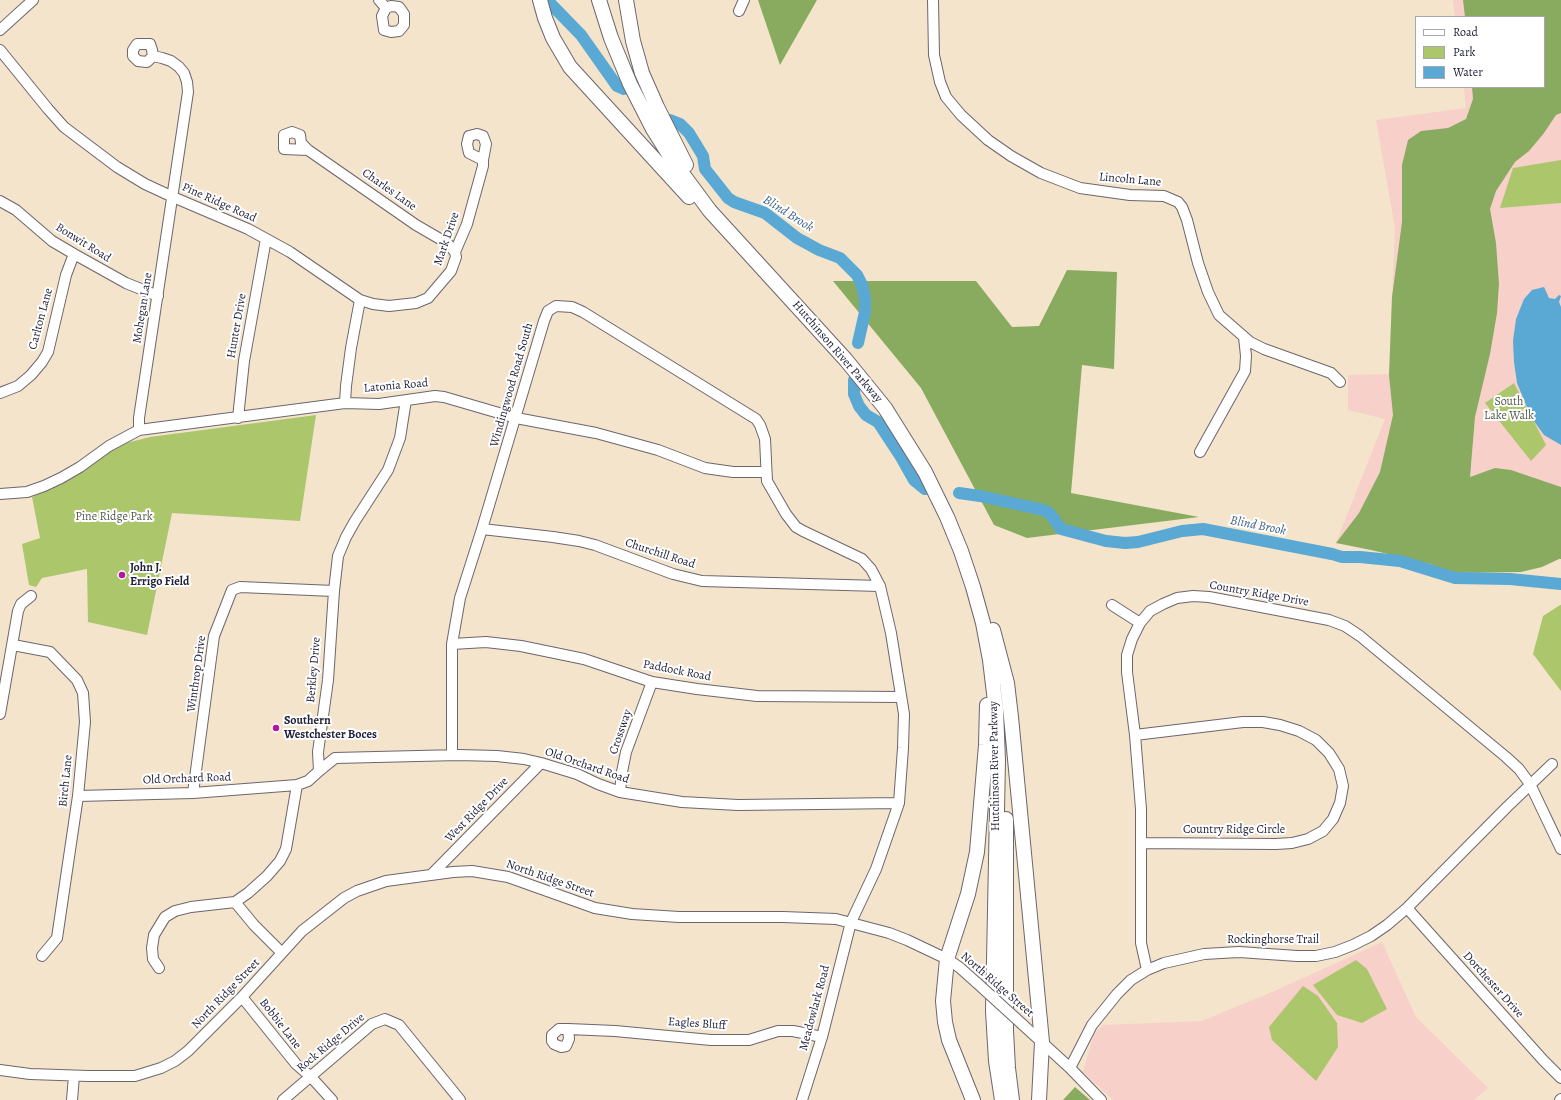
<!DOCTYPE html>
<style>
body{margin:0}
#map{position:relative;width:1561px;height:1100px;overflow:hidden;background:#f4e4cb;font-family:Alegreya,serif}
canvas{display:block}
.legend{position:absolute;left:1415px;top:16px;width:130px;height:72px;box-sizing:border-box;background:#fff;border:1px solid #a7a7b1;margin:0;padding:5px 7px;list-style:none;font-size:12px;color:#22223b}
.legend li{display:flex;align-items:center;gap:8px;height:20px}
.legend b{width:20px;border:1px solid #a7a7b1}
</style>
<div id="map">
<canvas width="1561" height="1100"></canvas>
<ul class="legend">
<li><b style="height:5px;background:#fff"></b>Road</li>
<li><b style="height:11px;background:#acc66c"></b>Park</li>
<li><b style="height:11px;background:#5aa8d4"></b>Water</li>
</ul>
</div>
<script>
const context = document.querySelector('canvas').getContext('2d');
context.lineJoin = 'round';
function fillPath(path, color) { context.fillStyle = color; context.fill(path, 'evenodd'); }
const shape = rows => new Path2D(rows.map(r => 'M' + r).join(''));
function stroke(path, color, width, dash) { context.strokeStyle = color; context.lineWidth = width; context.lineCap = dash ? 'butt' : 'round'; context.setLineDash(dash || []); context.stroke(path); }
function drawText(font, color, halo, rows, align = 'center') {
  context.font = font + ' Alegreya,serif'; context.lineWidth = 4; context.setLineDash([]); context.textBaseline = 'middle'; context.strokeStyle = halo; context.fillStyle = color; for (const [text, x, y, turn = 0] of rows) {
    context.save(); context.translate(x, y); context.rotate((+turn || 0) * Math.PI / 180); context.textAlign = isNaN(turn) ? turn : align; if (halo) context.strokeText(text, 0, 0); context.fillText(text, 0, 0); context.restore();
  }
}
fillPath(shape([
 [1453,0,1561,0,1561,543,1336,543,1385,419,1348,410,1348,375,1389,374,1395,228,1376,120,1466,108,1464,87,1544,87,1544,17,1455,17],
 [1382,942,1416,1017,1488,1088,1474,1100,1113,1100,1083,1072,1094,1034,1103,1025,1202,1021,1277,990]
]), '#f7d0c9');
fillPath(shape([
 [1561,160,1561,203,1500,208,1513,168],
 [1514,383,1546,445,1531,461,1485,403],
 [316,415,300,521,172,513,147,635,88,622,87,569,42,578,36,587,29,585,22,544,40,538,32,497,62,484,118,445,150,437],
 [1560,605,1561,605,1561,691,1533,654,1543,616],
 [1356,960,1367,969,1387,1009,1362,1023,1337,1015,1313,985],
 [1303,986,1318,996,1337,1023,1338,1047,1316,1081,1272,1040,1269,1027]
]), '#acc66c');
fillPath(shape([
 [758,0,817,0,780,65],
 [1463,0,1561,0,1561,113,1556,115,1544,133,1529,151,1515,162,1496,191,1490,209,1496,243,1499,284,1497,313,1490,354,1475,417,1470,477,1495,468,1511,470,1561,487,1561,559,1559,559,1542,567,1521,572,1453,573,1430,564,1371,550,1336,543,1359,513,1380,472,1393,415,1389,375,1392,297,1402,222,1402,165,1408,140,1421,131,1448,128,1466,119,1473,99,1472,87,1544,87,1544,17,1465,17],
 [1067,270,1117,272,1114,369,1082,365,1071,493,1199,517,1027,538,994,525,921,388,833,281,976,281,1012,327,1039,326],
 [1075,1087,1090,1100,1063,1100]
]), '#89ab60');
fillPath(shape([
 [1544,287,1549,298,1555,299,1559,295,1561,296,1559,302,1561,307,1561,445,1544,435,1531,417,1517,383,1514,362,1513,341,1516,319,1524,299,1532,290]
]), '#5aa8d4');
stroke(shape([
 [547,0,581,35,617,86,624,89],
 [670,120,680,124,689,133,703,156,705,169,728,198,734,202,765,213,797,238,819,250,840,258,857,275,862,285,865,299,865,312,858,343],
 [854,380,854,394,859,406,866,415,878,422,901,457,914,480,925,489],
 [959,493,980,496,1039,509,1046,511,1051,515,1061,529,1106,541,1125,543,1138,542,1182,531,1203,529,1332,554,1342,557,1360,557,1400,561,1455,578,1510,579,1561,584]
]), '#5aa8d4', 12);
const minor = shape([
 [379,0,386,8],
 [933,0,934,55,940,82,946,97,961,115,988,140,1011,156,1041,173,1080,188,1130,195,1164,196,1178,202,1182,207,1187,220,1198,263,1208,292,1219,315,1250,342,1264,349,1331,373,1340,382],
 [391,6,399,7,404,14,404,25,399,31,391,32,384,30,382,16,386,8,391,6],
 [739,11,744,0],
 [0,30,33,0],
 [0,50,48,109,64,127,117,167,145,184,173,197,248,229,290,252,360,300,373,304,389,306,416,303,428,298,451,271,456,257,455,252,467,224,483,166,483,160,469,153,467,144,469,136,477,134,483,136,486,144,483,160],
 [308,150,301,143,300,135,292,132,284,135,284,149,308,150,416,225,447,243,455,252],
 [0,201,16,210,52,241,74,254,126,283,158,296],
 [0,393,18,386,31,375,42,362,48,352,66,275,74,254],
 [345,403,346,386,351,348,360,300],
 [238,418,244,361,266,239],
 [139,430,139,418,188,92,187,82,184,73,179,67,171,61,162,58,153,56,147,62,138,61,133,56,133,50,137,44,150,44,152,50,153,56],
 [1200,452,1245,371,1246,356,1244,337],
 [0,494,27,492,44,486,61,478,80,467,109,446,139,430,345,403,379,404,435,396,444,397,516,418,596,433,658,450,705,468,733,472,766,472],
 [482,529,553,537,579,541,595,545,673,574,702,581,880,586],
 [1112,605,1140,623],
 [452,644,486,642,521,646,584,659,652,682,697,689,757,696,901,697],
 [13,645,50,652,77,680,83,693,85,722,78,796,57,938,42,956],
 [0,714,18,611,21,604,31,596],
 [1135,735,1243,722,1263,722,1280,725,1299,731,1316,740,1329,753,1339,769,1343,786,1340,803,1333,819,1323,831,1308,839,1292,843,1276,844,1141,843],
 [452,755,452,644,460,598,482,529,544,321,548,311,556,306,572,307,583,312,756,419,760,425,765,439,767,481,786,514,796,527,803,531,862,559,871,569,880,586,891,633,904,714,903,748,899,803,876,869,851,922,822,1037,802,1100],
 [319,771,335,758,459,755,497,756,524,759,541,763,577,774,598,784,620,792,682,802,738,805,899,803],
 [620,792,622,772,626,752,652,682],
 [193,793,214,636,232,590,240,587,334,591],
 [78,796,193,793,297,785],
 [431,875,541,763],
 [235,902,254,925,282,953],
 [1407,908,1543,1060,1561,1078],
 [159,968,153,959,152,948,154,935,165,917,175,911,191,907,235,902,248,893,267,876,280,861,286,849,297,785,308,781,319,771,318,752,328,680,334,591,338,556,346,537,355,521,388,470,400,438,406,400],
 [1147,970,1141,943,1141,809,1135,735,1127,672,1127,655,1132,639,1140,623,1150,611,1163,604,1177,598,1193,596,1209,597,1329,620,1345,626,1360,636,1506,757,1519,769,1530,784,1561,849],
 [242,997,296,1064,311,1077,332,1100],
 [1022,1024,1070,1068,1101,1100],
 [559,1029,568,1029,569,1039,566,1046,561,1047,554,1044,552,1041,552,1035,559,1029],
 [568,1029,615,1031,711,1040,749,1040,778,1031,793,1031,822,1037],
 [1070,1068,1092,1025,1117,994,1131,980,1147,970,1164,963,1204,954,1239,952,1297,956,1316,956,1335,952,1353,945,1371,936,1387,925,1407,908,1507,807,1552,764],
 [0,1070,30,1074,88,1076,135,1076,161,1068,175,1061,188,1051,242,997,302,931,344,898,357,891,386,881,453,872,472,871,508,877,595,908,632,914,679,917,783,917,836,919,889,933,907,940,947,959,959,967,977,983],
 [72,1100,74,1076],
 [283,1100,372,1024,385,1019,399,1025,460,1100],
 [1560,1100,1561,1099]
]);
const highway = shape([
 [540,0,545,18,553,38,570,67,689,197],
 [599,0,611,38,630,84,653,129,673,161,710,211,846,360,885,408,925,472,947,517,961,551,973,587,983,623,990,660,996,710,998,760,993,1011,996,1061,1002,1100],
 [626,0,633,41,642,73,657,107,686,165],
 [993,630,1007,683,1011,717,1042,1042,1039,1100],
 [1006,819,1006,1031,1008,1068,1012,1100],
 [973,1100,949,1040,945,1022,943,1001,947,959,968,894,977,852,986,745,987,705]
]);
stroke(minor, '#6c666d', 12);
stroke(highway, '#6c666d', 16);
stroke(minor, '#fff', 10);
stroke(highway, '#fff', 14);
const minorBridge = shape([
 [977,983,1022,1024]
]);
stroke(minorBridge, '#6c666d', 12, []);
stroke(minorBridge, '#fff', 10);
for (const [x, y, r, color] of [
 [122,575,4,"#b5179e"],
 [276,728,4,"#b5179e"]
]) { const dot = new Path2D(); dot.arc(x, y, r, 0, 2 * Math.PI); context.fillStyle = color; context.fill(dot); stroke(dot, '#fff', 1.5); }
drawText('12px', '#22223b', '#fff', [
 ["Lincoln Lane",1130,180,5],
 ["Charles Lane",389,190,35],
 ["Pine Ridge Road",219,203,24],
 ["Mark Drive",447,239,-71],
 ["Bonwit Road",83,243,32],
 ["Mohegan Lane",143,308,-81],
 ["Carlton Lane",41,319,-75],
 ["Hunter Drive",237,326,-80],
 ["Hutchinson River Parkway",837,352,49],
 ["Windingwood Road South",512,385,-74],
 ["Latonia Road",396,386,-5],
 ["Churchill Road",660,554,18],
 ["Country Ridge Drive",1259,594,10],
 ["Berkley Drive",314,670,-85],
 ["Paddock Road",677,671,11],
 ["Winthrop Drive",197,674,-82],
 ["Crossway",621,732,-71],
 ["Old Orchard Road",587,766,19],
 ["Hutchinson River Parkway",995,766,-91],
 ["Old Orchard Road",187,779,-2],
 ["Birch Lane",66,781,-84],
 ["West Ridge Drive",477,810,-46],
 ["Country Ridge Circle",1234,830],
 ["North Ridge Street",550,879,19],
 ["Rockinghorse Trail",1273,940],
 ["North Ridge Street",997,985,41],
 ["Dorchester Drive",1493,985,48],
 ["North Ridge Street",226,994,-46],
 ["Meadowlark Road",815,1008,-75],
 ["Bobbie Lane",280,1024,52],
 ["Eagles Bluff",697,1024,4],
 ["Rock Ridge Drive",331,1043,-40]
]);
drawText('12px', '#525b4c', '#fff', [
 ["South",1509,402],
 ["Lake Walk",1509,416],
 ["Pine Ridge Park",114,517]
]);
drawText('bold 12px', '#22223b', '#fff', [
 ["John J.",130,568],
 ["Errigo Field",130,582],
 ["Southern",284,721],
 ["Westchester Boces",284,735]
], 'left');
drawText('italic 13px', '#3b5e80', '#fff', [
 ["Blind Brook",788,214,32],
 ["Blind Brook",1258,526,11]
]);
</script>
